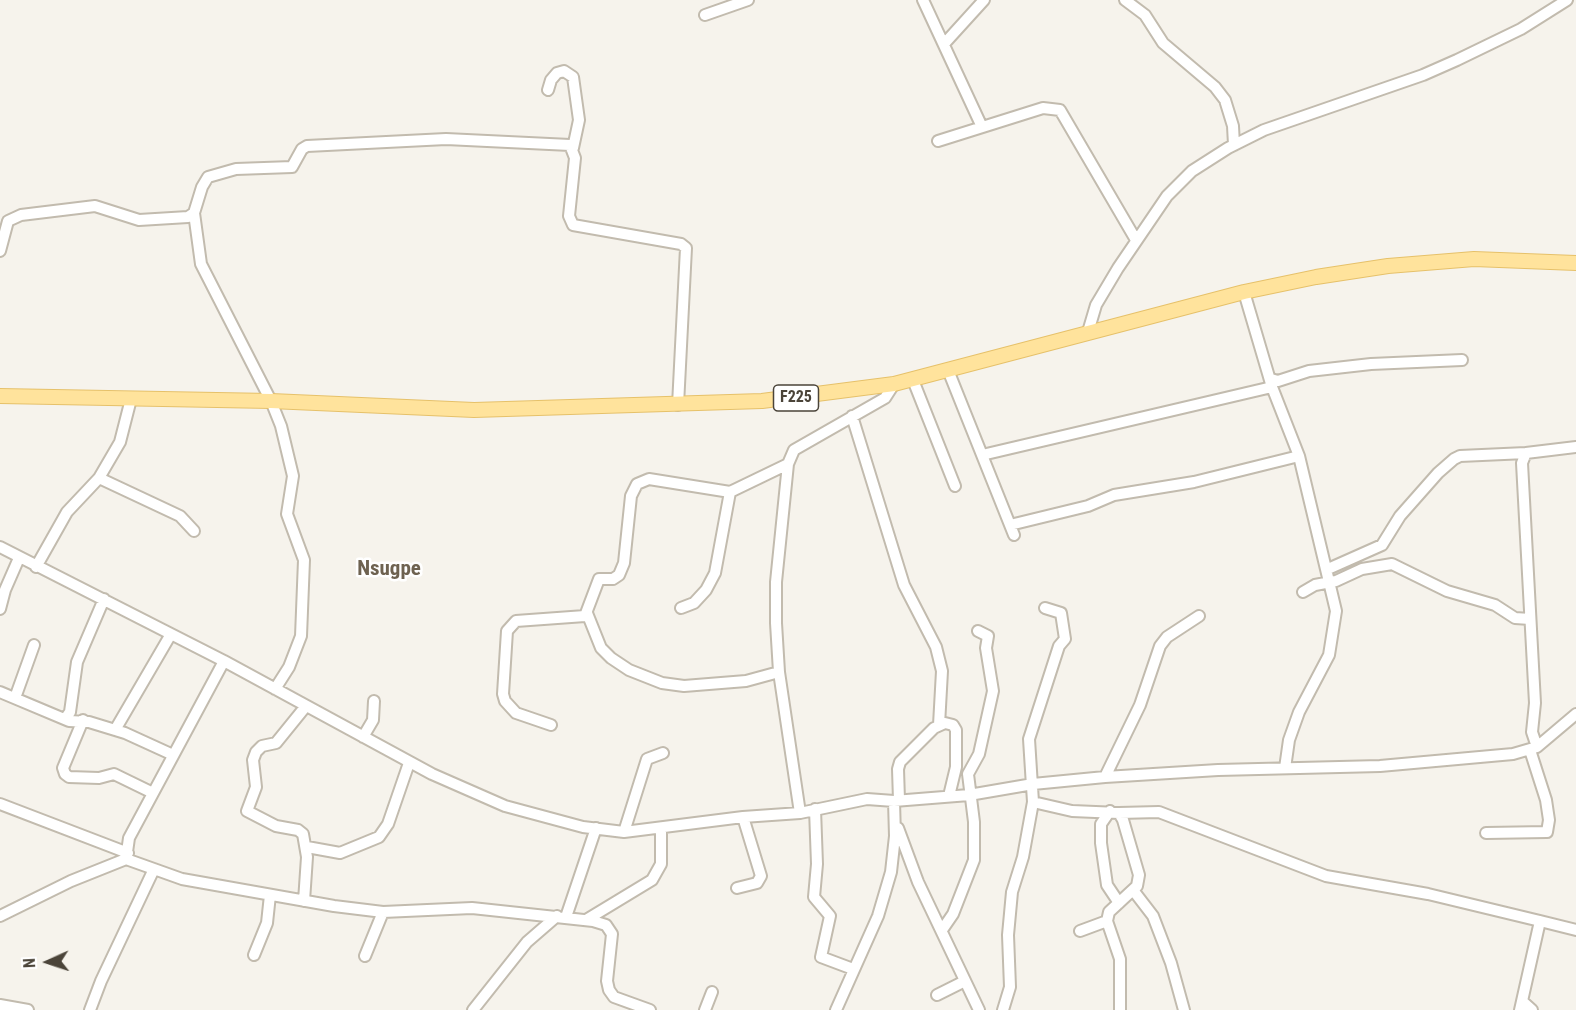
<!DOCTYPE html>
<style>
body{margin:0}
#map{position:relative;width:1576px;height:1010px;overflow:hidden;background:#f6f3ec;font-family:"Roboto Condensed",sans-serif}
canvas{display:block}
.north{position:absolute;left:18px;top:932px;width:60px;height:60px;-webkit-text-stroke:4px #fff;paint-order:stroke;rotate:267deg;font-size:16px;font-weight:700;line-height:24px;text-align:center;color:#4b4439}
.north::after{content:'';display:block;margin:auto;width:21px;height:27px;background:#4b4439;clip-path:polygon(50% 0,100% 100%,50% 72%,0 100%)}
</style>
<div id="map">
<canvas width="1576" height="1010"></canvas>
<div class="north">N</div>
</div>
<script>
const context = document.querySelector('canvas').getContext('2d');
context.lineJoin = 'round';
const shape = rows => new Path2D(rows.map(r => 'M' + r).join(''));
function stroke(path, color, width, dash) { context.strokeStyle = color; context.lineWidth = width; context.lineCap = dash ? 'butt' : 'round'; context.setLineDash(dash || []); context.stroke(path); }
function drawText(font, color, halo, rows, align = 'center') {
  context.font = font + ' "Roboto Condensed",sans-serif'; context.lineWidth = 5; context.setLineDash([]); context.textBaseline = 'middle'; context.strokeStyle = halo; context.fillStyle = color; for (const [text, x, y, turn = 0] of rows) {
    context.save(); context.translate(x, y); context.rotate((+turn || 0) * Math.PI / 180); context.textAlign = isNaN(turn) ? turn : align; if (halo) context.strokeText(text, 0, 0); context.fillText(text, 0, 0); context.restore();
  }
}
const minor = shape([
 [923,0,982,127],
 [1125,0,1145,15,1163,43,1215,87,1225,100,1233,126,1234,145],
 [705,15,748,0],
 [944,44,984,0],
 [548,90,551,80,557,73,564,71,573,77,579,120,573,148],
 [938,141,1043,108,1060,110,1136,240],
 [194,213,201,264,271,401,281,426,293,476,287,514,304,560,301,636,289,667,275,689],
 [0,251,8,221,21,215,95,206,139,220,188,217,194,213,202,187,208,177,236,169,292,167,302,149,307,146,446,139,570,145,575,158,569,216,573,225,681,244,686,248,678,405],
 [1244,292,1272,387,1299,456,1336,611,1329,655,1299,712,1289,740,1285,768],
 [1088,332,1096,305,1118,268,1167,196,1192,171,1228,148,1264,130,1423,75,1457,60,1521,29,1567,0],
 [948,370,1014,535],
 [1271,379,1278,381,1309,371,1371,364,1462,360],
 [913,380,955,486],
 [852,416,904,585,936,647,942,671,939,725],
 [982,455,1272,387],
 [99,478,180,516,194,531],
 [1010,525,1088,506,1114,495,1194,482,1299,456],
 [0,547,224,661,432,774,505,806,583,827,624,832,743,817,800,813,867,799,894,801,969,795,1033,784,1105,777,1218,770,1380,766,1513,754,1537,747,1576,714],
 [36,567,67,512,99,478,120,442,131,399],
 [1328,569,1382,545,1400,516,1438,473,1454,459,1460,456,1526,453],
 [1303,592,1315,585,1336,581,1362,569,1392,564,1447,591,1495,605,1515,618,1530,619],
 [681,608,694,603,706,590,715,573,730,492],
 [0,609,5,590,19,558],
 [587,613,601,648,611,658,629,670,662,683,684,686,746,681,779,672],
 [0,692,69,721,89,722,125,733,171,754],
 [15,698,34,645],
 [65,719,70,712,77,662,104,599],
 [83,720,63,768,65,774,69,777,99,778,114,774,153,793],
 [551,725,516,713,505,701,503,694,507,631,516,621,585,616,599,579,613,579,619,575,624,563,631,496,637,484,649,479,730,492,788,464],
 [115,730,171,634],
 [363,737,373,720,374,701],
 [1537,747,1532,732,1535,703,1522,463,1526,453,1576,447],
 [1105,777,1140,705,1160,646,1167,637,1199,616],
 [899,800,898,769,900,762,934,728,945,723,953,725,956,730,956,767,949,796],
 [1033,802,1072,811,1119,813,1123,820,1139,875,1137,886,1109,912,1107,921,1120,959,1120,1010],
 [0,804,128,853],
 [815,809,817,864,814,897,830,916,821,957,853,969],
 [1110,811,1101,824,1101,843,1107,885,1119,903],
 [800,813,779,672,776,623,776,582,788,464,794,450,885,398,894,384],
 [1119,813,1159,812,1326,876,1428,894,1540,921],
 [898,828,918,882,979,1010],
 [624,832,647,759,663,753],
 [1486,833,1547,832,1549,820,1546,800,1530,750],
 [307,847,340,853,379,837,388,824,409,763],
 [126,859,182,879,334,906,383,912,472,908,593,921,606,925,612,934,607,981,609,990,614,997,650,1010],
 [737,888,757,883,761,876,743,817],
 [1133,890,1153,916,1171,963,1184,1010],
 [304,901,307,857,303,834,298,830,276,826,247,811,256,787,253,760,256,752,262,746,276,743,306,706],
 [0,916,71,881,126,859,129,838,224,661],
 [566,917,596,828],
 [586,920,652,880,661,864,661,828],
 [942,930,953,914,974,860,974,822,968,774,979,754,993,691,986,648,988,636,978,631],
 [1080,931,1107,921],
 [254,955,267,923,270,895],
 [365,956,383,912],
 [937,995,965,981],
 [1522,1001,1532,1010],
 [0,1005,28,1010],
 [90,1010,101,981,154,869],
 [473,1010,527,942,557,916],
 [705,1010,712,992],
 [836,1010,878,916,891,872,895,836,894,801],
 [1003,1010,1010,987,1008,935,1012,892,1023,857,1033,802,1029,739,1059,646,1065,639,1061,613,1045,608],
 [1520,1010,1540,921,1576,930]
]);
const major = shape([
 [0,396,271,401,474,410,762,401,894,384,1244,292,1316,277,1388,266,1474,259,1576,263]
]);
stroke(minor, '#c2bbae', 14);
stroke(major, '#e6c16a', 16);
stroke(minor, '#fff', 10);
stroke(major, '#ffe39c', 14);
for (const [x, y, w] of [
 [796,398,45]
]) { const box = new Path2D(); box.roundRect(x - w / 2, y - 13, w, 26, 4.5); context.fillStyle = '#fff'; context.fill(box); stroke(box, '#4b4439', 1.5); }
drawText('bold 16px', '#4b4439', null, [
 ["F225",796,398]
]);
drawText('bold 21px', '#6e6250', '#fff', [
 ["Nsugpe",389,570]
]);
</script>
